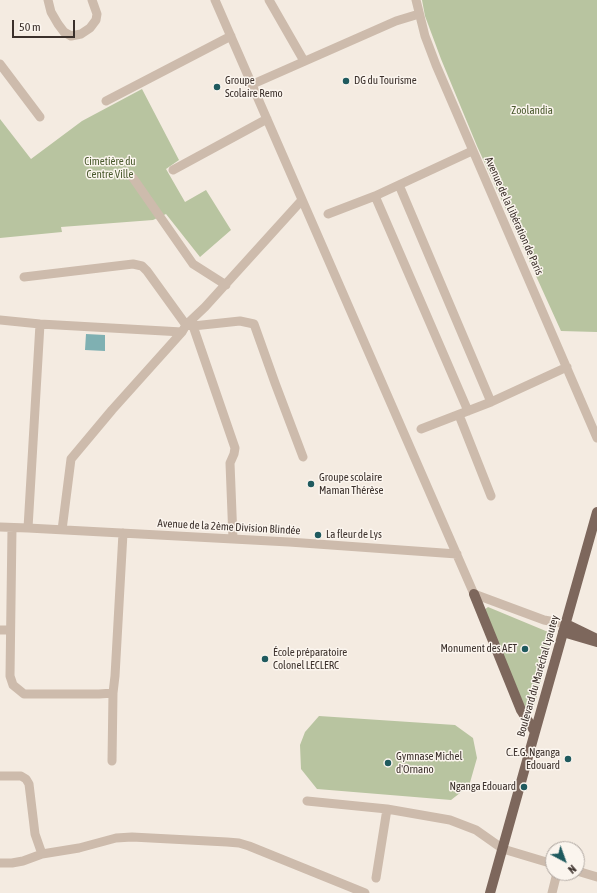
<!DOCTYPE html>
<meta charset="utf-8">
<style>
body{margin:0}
#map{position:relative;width:597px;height:893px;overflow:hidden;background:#f4ebe1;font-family:"Asap Condensed",sans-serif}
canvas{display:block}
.north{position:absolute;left:545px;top:841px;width:40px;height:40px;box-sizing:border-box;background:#fbf5ee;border:1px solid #aea6a0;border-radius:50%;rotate:139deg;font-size:11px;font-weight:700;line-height:16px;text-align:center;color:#3b302b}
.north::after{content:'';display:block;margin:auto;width:14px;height:18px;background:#1f5a5e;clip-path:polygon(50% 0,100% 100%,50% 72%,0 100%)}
.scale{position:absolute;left:12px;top:20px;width:63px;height:18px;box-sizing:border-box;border:2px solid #3b302b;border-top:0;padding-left:5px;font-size:12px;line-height:14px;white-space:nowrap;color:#3b302b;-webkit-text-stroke:3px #fbf5ee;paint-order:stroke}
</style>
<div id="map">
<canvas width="597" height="893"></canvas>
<div class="north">N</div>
<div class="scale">50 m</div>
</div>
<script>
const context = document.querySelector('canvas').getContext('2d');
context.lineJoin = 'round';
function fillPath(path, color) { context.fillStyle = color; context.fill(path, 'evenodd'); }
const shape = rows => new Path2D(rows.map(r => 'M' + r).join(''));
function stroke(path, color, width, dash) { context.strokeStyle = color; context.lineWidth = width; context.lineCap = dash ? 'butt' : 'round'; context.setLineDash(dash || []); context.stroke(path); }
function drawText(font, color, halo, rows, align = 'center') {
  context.font = font + ' "Asap Condensed",sans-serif'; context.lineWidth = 3; context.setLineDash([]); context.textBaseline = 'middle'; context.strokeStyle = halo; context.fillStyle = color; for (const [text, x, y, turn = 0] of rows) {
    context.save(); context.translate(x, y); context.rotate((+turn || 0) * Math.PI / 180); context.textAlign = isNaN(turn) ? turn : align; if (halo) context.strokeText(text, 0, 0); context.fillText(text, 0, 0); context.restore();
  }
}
fillPath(shape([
 [422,0,597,0,597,332,561,331,477,146,441,59,425,16],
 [142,89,179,160,166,169,185,202,206,190,231,230,200,257,166,214,153,220,61,227,62,232,0,238,0,119,31,159,82,121],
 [488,607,553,634,533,711,527,712,484,610],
 [319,716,455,725,473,738,477,758,469,786,451,800,317,789,301,769,300,745,305,732]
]), '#b8c4a0');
fillPath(shape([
 [86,334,105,335,105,351,85,350]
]), '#7fb0b2');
stroke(shape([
 [48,0,51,12,58,24,64,32,71,36,81,34,90,28,96,20,97,14,92,0],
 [215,0,474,594,544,620,566,624],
 [269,0,304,61],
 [416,0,425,36,436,65,597,438],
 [0,64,40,117],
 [253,84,396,21,419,14],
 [106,101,231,36],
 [173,170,267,119],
 [133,178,193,264,226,285],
 [399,185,491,402],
 [375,196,468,411],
 [328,214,375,196,472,151],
 [24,277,133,264,142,266,147,271,186,325,193,326,240,321,254,324,275,383,303,457],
 [0,320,40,324,182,332],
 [193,326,235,448,234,454,230,463,233,539],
 [459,415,491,496],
 [421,429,491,402,567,367],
 [0,527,28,528,289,542,457,554],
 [12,528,10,676,13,685,24,694,99,694,113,693,115,676,123,533],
 [28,528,40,324],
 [62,530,71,459,112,410,182,332,186,325,205,307,302,200],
 [0,630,10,630],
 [112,761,113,693],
 [0,776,21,776,26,779,29,784,35,834,42,854],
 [307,801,387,809,450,820,476,830,503,849,553,864],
 [0,863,12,863,23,861,42,854,79,848,116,838,132,837,227,842,239,843,249,846,365,893],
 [577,871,597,877],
 [376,878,387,809],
 [552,893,557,873]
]), '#cdbbac', 9);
stroke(shape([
 [474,594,521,710,535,732],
 [566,624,595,638],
 [563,632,597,642],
 [490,893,535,732,597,512]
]), '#7d675c', 10);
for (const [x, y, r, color] of [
 [346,81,4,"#1f5a5e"],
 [217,87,4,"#1f5a5e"],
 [311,484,4,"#1f5a5e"],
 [318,535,4,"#1f5a5e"],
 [525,649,4,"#1f5a5e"],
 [265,659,4,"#1f5a5e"],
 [568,759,4,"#1f5a5e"],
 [388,763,4,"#1f5a5e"],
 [524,787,4,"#1f5a5e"]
]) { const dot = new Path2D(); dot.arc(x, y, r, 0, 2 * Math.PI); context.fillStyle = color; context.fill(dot); stroke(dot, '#fbf5ee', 1.5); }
drawText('11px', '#3b302b', '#fbf5ee', [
 ["Groupe",225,81],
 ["Scolaire Remo",225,94],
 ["DG du Tourisme",354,81],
 ["Groupe scolaire",319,478],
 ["Maman Thérèse",319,491],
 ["La fleur de Lys",326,535],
 ["Monument des AET",517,649,"right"],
 ["École préparatoire",273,653],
 ["Colonel LECLERC",273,666],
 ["C.E.G. Nganga",560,753,"right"],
 ["Edouard",560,766,"right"],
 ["Gymnase Michel",396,757],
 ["d'Ornano",396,770],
 ["Nganga Edouard",516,787,"right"]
], 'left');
drawText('11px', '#4a5a2e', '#fbf5ee', [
 ["Zoolandia",532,111],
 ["Cimetière du",110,162],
 ["Centre Ville",110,175]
]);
drawText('11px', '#3b302b', '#fbf5ee', [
 ["Avenue de la Libération de Paris",514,216,66],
 ["Avenue de la 2ème Division Blindée",229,527,3],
 ["Boulevard du Maréchal Lyautey",538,676,-74]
]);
</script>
